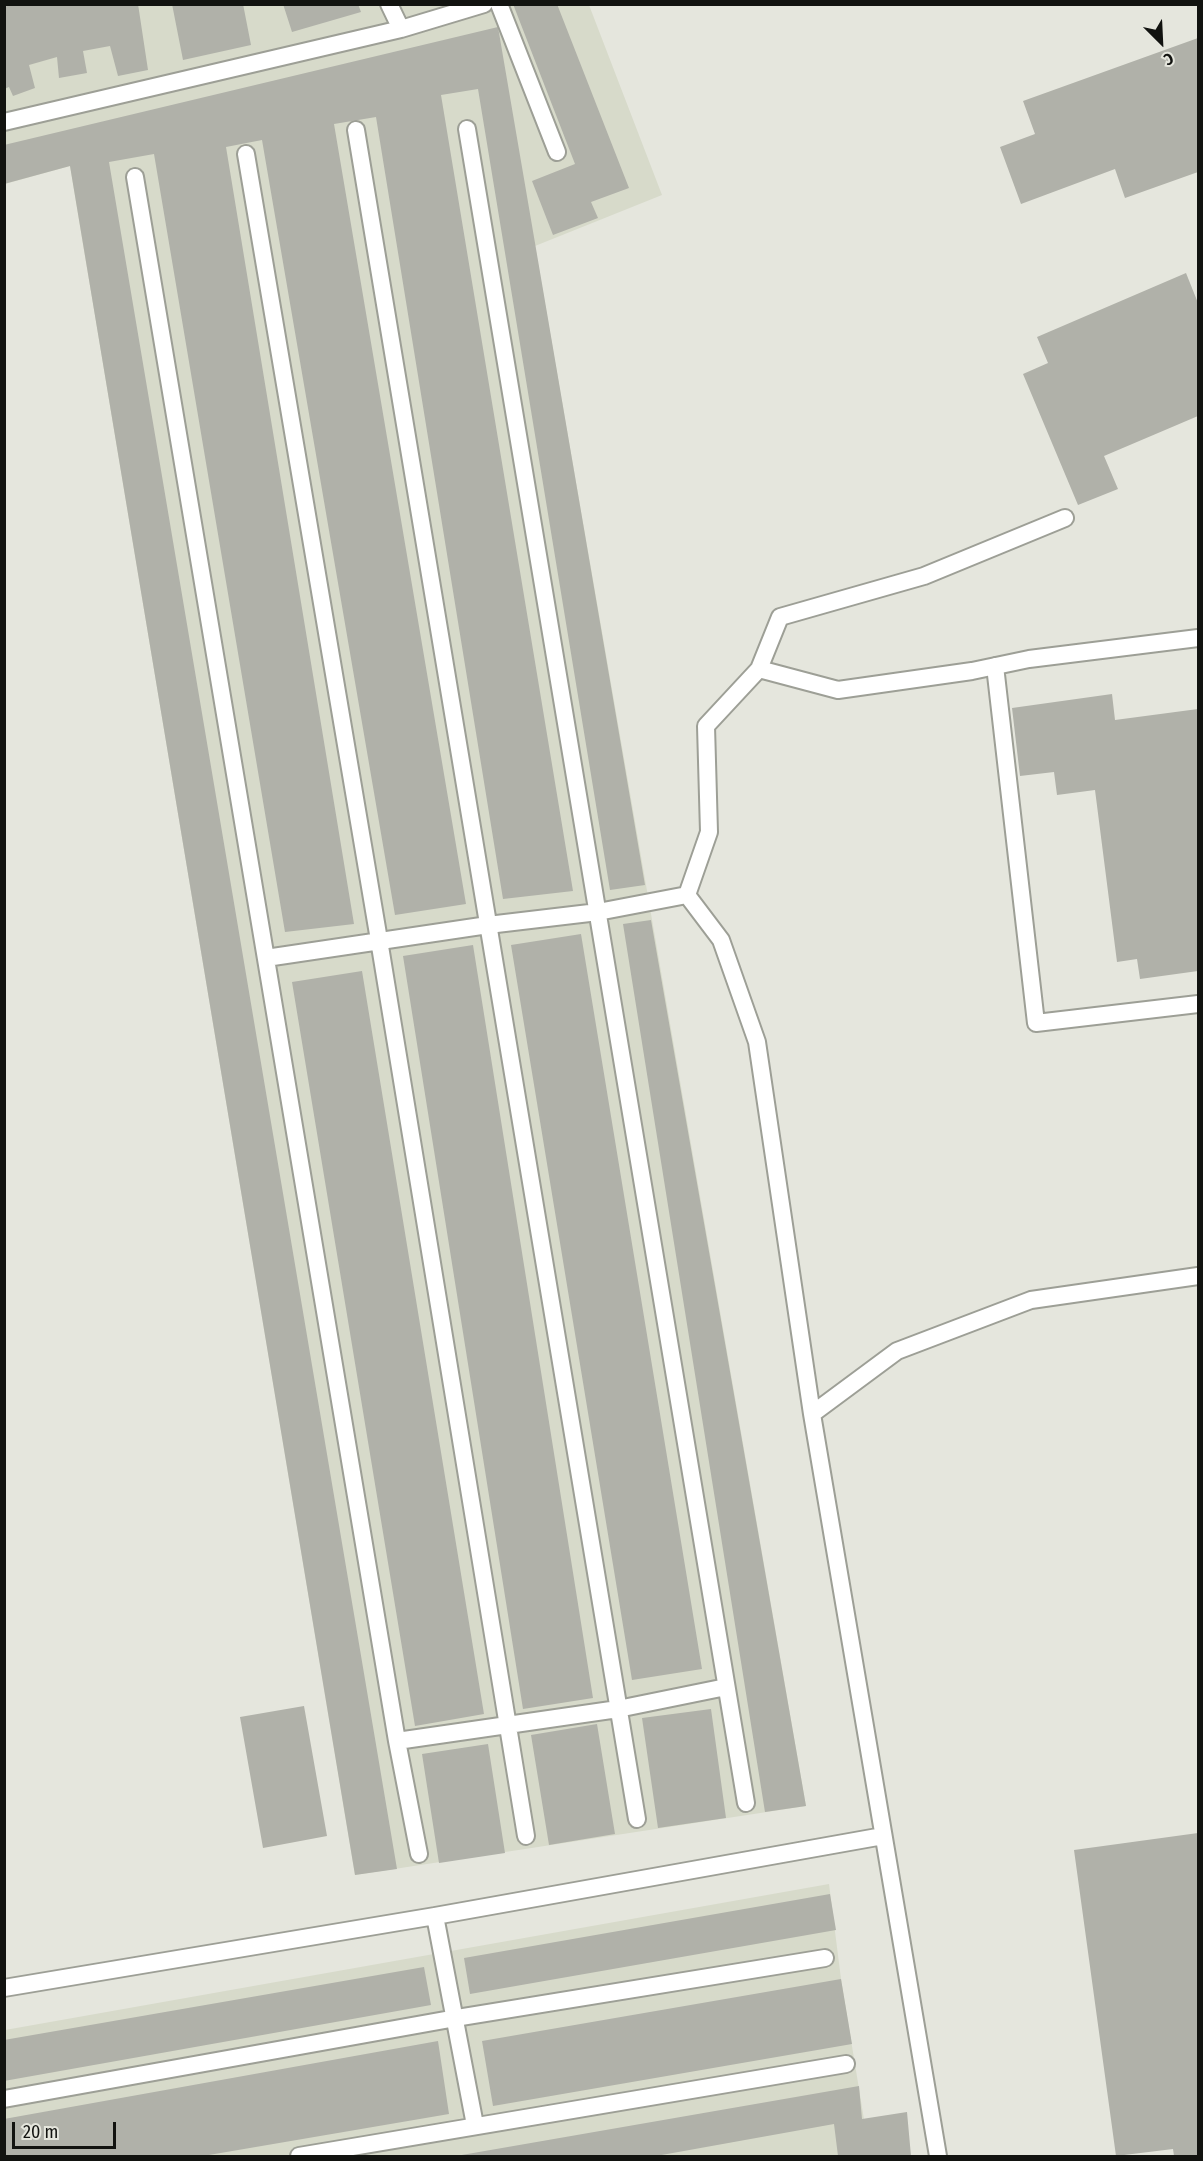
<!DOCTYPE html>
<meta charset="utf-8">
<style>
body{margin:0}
#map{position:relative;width:1203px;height:2161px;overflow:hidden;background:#e5e6dd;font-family:"Fira Sans Condensed",sans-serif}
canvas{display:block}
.frame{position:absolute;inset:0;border:6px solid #121310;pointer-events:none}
.north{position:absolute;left:1131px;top:12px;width:60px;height:60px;-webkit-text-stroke:4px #e5e6dd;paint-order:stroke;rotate:156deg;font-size:16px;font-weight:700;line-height:24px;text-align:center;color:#121310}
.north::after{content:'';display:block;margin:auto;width:21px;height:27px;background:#121310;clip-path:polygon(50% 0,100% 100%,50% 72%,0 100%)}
.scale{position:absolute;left:12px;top:2122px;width:104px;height:27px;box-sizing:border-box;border:3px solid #121310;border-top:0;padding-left:8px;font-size:18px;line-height:21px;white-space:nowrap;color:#121310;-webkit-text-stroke:4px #e5e6dd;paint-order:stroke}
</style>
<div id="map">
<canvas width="1203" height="2161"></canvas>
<div class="frame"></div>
<div class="north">С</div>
<div class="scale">20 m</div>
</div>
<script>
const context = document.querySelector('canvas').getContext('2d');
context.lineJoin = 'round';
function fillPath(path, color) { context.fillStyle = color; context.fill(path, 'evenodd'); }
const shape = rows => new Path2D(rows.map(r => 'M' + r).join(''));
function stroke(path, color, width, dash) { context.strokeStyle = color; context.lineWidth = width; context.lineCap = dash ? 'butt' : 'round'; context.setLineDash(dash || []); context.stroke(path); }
fillPath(shape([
 [5,5,589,5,662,195,535,246,806,1806,355,1875,70,166,5,184],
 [829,1884,841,1979,870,2156,5,2156,5,2030]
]), '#d7daca');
fillPath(shape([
 [13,4,138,4,148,70,118,76,110,46,83,51,87,73,59,78,57,57,29,65,35,88,13,96,9,87,4,89,4,7],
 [172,4,243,4,251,45,183,60],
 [283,4,358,4,361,12,292,32],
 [513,4,557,4,629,188,591,202,598,218,553,235,532,181,575,164],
 [498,27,645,885,610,890,478,89,441,95,573,891,503,899,376,117,334,124,466,904,395,915,262,140,226,147,354,924,285,932,154,154,109,162,397,1869,355,1875,70,166,4,184,4,145],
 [1198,38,1198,172,1125,198,1115,169,1021,204,1000,147,1035,134,1023,101],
 [1186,273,1198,303,1198,416,1104,456,1118,489,1078,505,1023,374,1048,363,1037,337],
 [1112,694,1115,720,1198,709,1198,971,1140,979,1137,959,1117,962,1095,790,1057,795,1054,772,1020,776,1012,708],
 [651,920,806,1806,765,1812,623,924],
 [581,934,702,1669,632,1680,511,945],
 [473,945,593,1698,523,1709,403,956],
 [362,971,484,1714,415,1726,292,982],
 [304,1706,327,1836,263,1848,240,1717],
 [711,1709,726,1818,658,1828,642,1718],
 [597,1724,615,1834,549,1845,531,1735],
 [488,1744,505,1853,439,1863,422,1754],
 [1198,1833,1198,2156,1174,2156,1173,2149,1116,2156,1074,1850],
 [830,1894,836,1930,470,1994,464,1958],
 [424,1967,431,2005,4,2081,4,2040],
 [841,1979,852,2044,493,2106,482,2041],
 [438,2041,449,2114,203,2156,4,2156,4,2119],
 [859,2086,862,2119,907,2112,911,2156,838,2156,834,2124,656,2156,456,2156]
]), '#b0b1a9');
const service = shape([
 [389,4,401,29],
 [499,4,557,152],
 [4,122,401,29,484,4],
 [467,129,746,1803],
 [356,130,637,1819],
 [246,154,379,940,526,1836],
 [135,177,397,1741,419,1854],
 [995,666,1036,1023,1198,1004],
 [759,669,838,690,972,671,1029,659,1198,638],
 [266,958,488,925,598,912,687,895],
 [812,1414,897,1351,1031,1300,1198,1276],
 [397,1741,618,1709,726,1687],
 [435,1916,475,2125],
 [4,1988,435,1916,883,1836],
 [4,2099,456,2018,825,1958],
 [299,2156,846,2064],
 [938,2156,812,1414,757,1042,721,940,687,895,709,832,706,726,759,669,780,617,924,576,1065,518]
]);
stroke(service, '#9d9f96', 20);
stroke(service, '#fff', 16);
</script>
